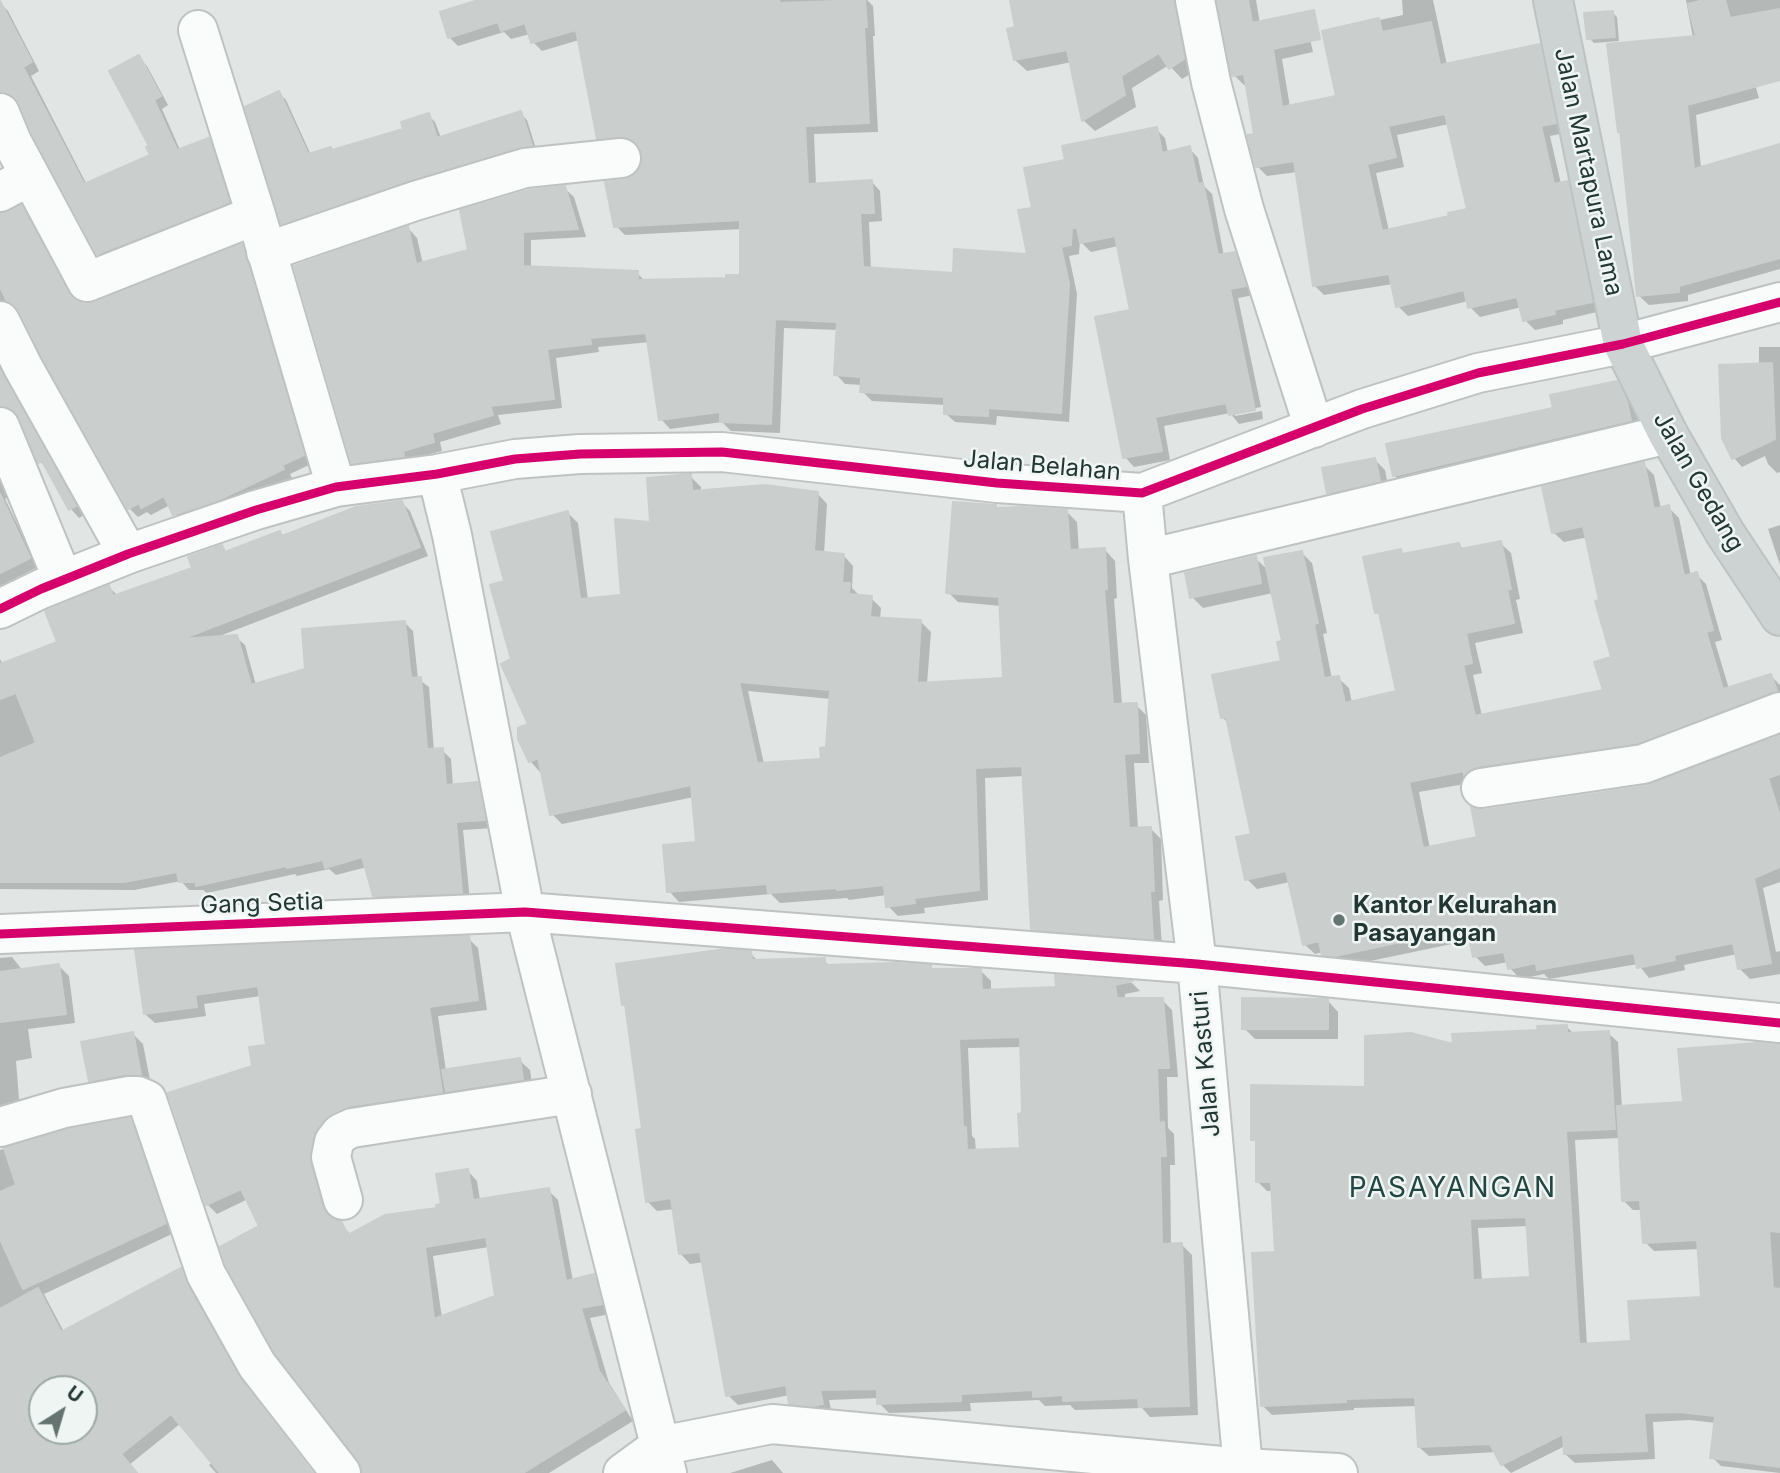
<!DOCTYPE html>
<style>
body{margin:0}
#map{position:relative;width:1780px;height:1473px;overflow:hidden;background:#e1e6e4;font-family:Inter,sans-serif}
canvas{display:block}
.north{position:absolute;left:28px;top:1375px;width:70px;height:70px;box-sizing:border-box;background:#eff5f3;border:2px solid #9da9a6;border-radius:50%;rotate:37deg;font-size:19px;font-weight:700;line-height:28px;text-align:center;color:#223633}
.north::after{content:'';display:block;margin:auto;width:24px;height:32px;background:#657471;clip-path:polygon(50% 0,100% 100%,50% 72%,0 100%)}
</style>
<div id="map">
<canvas width="1780" height="1473"></canvas>
<div class="north">U</div>
</div>
<script>
const context = document.querySelector('canvas').getContext('2d');
context.lineJoin = 'round';
function fillPath(path, color) { context.fillStyle = color; context.fill(path, 'evenodd'); }
const shape = rows => new Path2D(rows.map(r => 'M' + r).join(''));
function stroke(path, color, width, dash) { context.strokeStyle = color; context.lineWidth = width; context.lineCap = dash ? 'butt' : 'round'; context.setLineDash(dash || []); context.stroke(path); }
function drawText(font, color, halo, rows, align = 'center') {
  context.font = font + ' Inter,sans-serif'; context.lineWidth = 5; context.setLineDash([]); context.textBaseline = 'middle'; context.strokeStyle = halo; context.fillStyle = color; for (const [text, x, y, turn = 0] of rows) {
    context.save(); context.translate(x, y); context.rotate((+turn || 0) * Math.PI / 180); context.textAlign = isNaN(turn) ? turn : align; if (halo) context.strokeText(text, 0, 0); context.fillText(text, 0, 0); context.restore();
  }
}
fillPath(shape([
 [484,0,867,0,873,6,875,36,873,36,878,132,814,134,816,185,871,181,880,191,882,221,869,222,871,270,954,275,1029,256,1034,209,1067,161,1156,129,1165,138,1168,153,1189,148,1198,158,1204,186,1212,194,1224,256,1234,254,1243,263,1254,295,1238,298,1261,407,1235,412,1235,416,1262,411,1263,419,1239,424,1230,413,1164,426,1170,460,1134,467,1125,457,1132,311,1118,246,1091,252,1080,241,1079,254,1069,256,1077,294,1069,422,997,416,996,425,955,422,945,413,946,405,872,401,862,391,863,385,845,384,836,374,839,330,784,328,780,433,731,431,722,422,670,429,661,419,650,342,598,347,599,352,556,358,562,408,498,415,501,424,440,442,442,451,363,471,353,462,408,228,417,238,423,264,470,251,564,188,574,197,586,237,531,240,531,268,637,273,646,282,728,280,742,277,742,229,625,235,616,226,624,181,635,177,643,167,644,155,640,146,629,145,608,147,599,138,579,40,542,51,533,42,530,34,511,39,504,32,458,46,449,37],
 [1012,0,1185,0,1195,71,1182,79,1169,65,1132,88,1136,107,1095,131,1083,120,1072,62,1027,71,1015,60,1017,28],
 [1217,0,1256,0,1260,24,1307,26,1313,52,1282,59,1290,107,1338,97,1324,32,1403,15,1402,0,1433,0,1447,65,1539,46,1549,56,1565,133,1550,136,1561,184,1567,183,1577,193,1601,311,1563,320,1563,324,1535,330,1525,320,1522,307,1480,317,1470,307,1468,301,1408,316,1398,306,1393,284,1324,295,1314,285,1297,172,1267,176,1257,166,1256,136,1248,84,1244,85,1234,75],
 [1449,124,1469,210,1451,218,1389,231,1376,173,1404,167,1397,135],
 [1686,0,1780,0,1780,41,1744,47,1759,98,1696,115,1701,168,1780,153,1780,269,1688,295,1688,301,1649,305,1639,296,1622,133,1619,131,1693,38],
 [0,3,8,11,39,71,31,76,87,185,152,156,138,58,147,66,168,105,162,109,180,150,208,140,217,149,237,211,107,262,98,253,33,132,21,103,12,99,0,102],
 [1612,12,1617,17,1619,41,1594,43,1589,38],
 [279,93,286,100,311,155,333,152,405,130,428,115,435,122,441,138,520,113,527,120,537,152,290,230,283,223],
 [21,208,30,216,75,302,84,305,95,304,241,246,250,255,311,464,290,474,292,478,227,508,183,523,175,514,170,505,151,515,147,512,138,517,129,508,44,356,21,311,12,307,0,310,0,215],
 [1759,347,1780,347,1780,472,1777,473,1768,464,1765,456,1742,467,1734,458,1759,366],
 [0,364,84,515,79,518,71,509,48,469,40,462,21,417,12,413,0,416],
 [1616,383,1627,393,1637,414,1641,431,1405,486,1394,475],
 [1374,459,1385,470,1389,491,1340,503,1329,493],
 [1643,464,1654,475,1661,509,1668,507,1679,518,1691,576,1696,574,1706,584,1722,640,1715,642,1729,689,1771,676,1780,685,1780,704,1648,752,1419,792,1430,849,1480,838,1484,811,1647,787,1780,737,1780,882,1763,888,1776,952,1780,951,1780,974,1750,979,1740,969,1737,954,1684,965,1685,970,1649,978,1638,964,1549,979,1544,974,1520,979,1510,968,1509,962,1485,966,1475,956,1471,940,1346,966,1334,964,1323,952,1315,954,1304,944,1290,882,1257,889,1247,879,1253,835,1229,724,1222,717,1283,662,1284,643,1273,593,1203,608,1192,597,1255,558,1269,571,1302,553,1312,563,1327,633,1323,634,1332,679,1338,678,1349,688,1352,703,1398,692,1382,618,1377,612,1400,551,1404,556,1459,545,1465,550,1500,543,1511,553,1520,599,1516,600,1523,633,1475,643,1482,673,1473,675,1482,716,1605,691,1613,658,1588,537,1564,542,1553,532],
 [0,475,9,496,5,499,38,567,0,586],
 [690,476,701,487,701,492,817,493,827,504,824,554,843,555,853,566,852,588,859,595,871,598,881,608,880,619,921,622,931,632,927,684,1005,680,1001,606,958,602,948,592,995,507,998,509,1066,511,1077,522,1079,552,1105,550,1115,561,1117,598,1114,599,1122,705,1136,705,1146,715,1149,763,1134,763,1138,829,1150,828,1161,839,1163,900,1159,901,1162,948,1044,939,1033,928,1024,776,985,778,988,900,924,908,925,913,898,916,888,906,887,895,849,900,847,898,780,903,771,894,679,902,669,891,698,844,694,797,562,824,552,814,543,771,540,772,530,761,530,725,513,660,507,582,568,513,578,523,588,600,623,597,652,523],
 [748,691,831,699,827,749,823,760,764,764],
 [401,502,410,511,428,556,217,637,236,637,245,645,256,685,307,670,405,623,413,631,418,679,429,687,434,751,442,750,451,759,453,786,477,784,486,793,493,828,463,830,470,901,384,904,375,896,367,867,336,875,329,869,297,876,295,874,207,893,203,890,189,890,181,881,134,890,0,889,0,659,3,665,59,643,109,587,118,596,195,569,221,547,227,553,279,533,284,538],
 [1780,525,1780,565,1768,529],
 [468,938,478,948,487,1010,438,1016,446,1071,519,1060,530,1070,533,1090,458,1101,450,1093,451,1101,359,1116,319,1174,331,1217,340,1223,351,1235,439,1210,468,1171,477,1181,480,1200,548,1190,558,1200,573,1281,594,1276,603,1286,610,1314,590,1318,609,1383,633,1421,549,1473,364,1473,262,1226,248,1199,217,1214,207,1204,254,1067,268,1046,261,996,204,1004,206,1016,155,1023,145,1014,137,952],
 [489,1247,497,1296,442,1318,433,1256],
 [750,953,759,962,824,960,830,967,930,967,934,971,981,971,991,981,991,991,1058,989,1057,977,1132,983,1140,991,1125,994,1125,999,1162,1000,1172,1010,1178,1077,1167,1077,1168,1128,1174,1134,1175,1165,1170,1165,1171,1245,1182,1245,1192,1255,1198,1415,1150,1417,1142,1408,1075,1410,1070,1405,1045,1406,1039,1400,970,1403,971,1411,889,1413,879,1403,879,1398,829,1400,832,1414,801,1413,791,1403,790,1395,738,1405,728,1395,704,1262,690,1264,680,1253,674,1209,657,1211,647,1201,644,1131,627,1007,624,1004],
 [1022,1047,1024,1115,1022,1150,976,1152,975,1139,972,1136,968,1048],
 [12,957,23,971,59,966,69,976,75,1023,28,1029,32,1058,16,1061,20,1111,0,1119,0,958],
 [1328,1001,1338,1012,1338,1039,1255,1039,1244,1028],
 [1566,1026,1574,1034,1608,1033,1618,1042,1622,1108,1684,1104,1758,1045,1780,1045,1780,1473,1721,1466,1712,1457,1716,1423,1690,1420,1653,1422,1655,1459,1575,1463,1565,1454,1565,1446,1511,1473,1502,1464,1496,1452,1429,1456,1419,1447,1417,1406,1354,1408,1354,1410,1272,1415,1263,1406,1277,1254,1273,1191,1267,1191,1257,1181,1258,1144,1253,1139,1455,1046],
 [1620,1138,1624,1201,1633,1210,1643,1210,1645,1242,1654,1251,1700,1249,1703,1299,1633,1343,1587,1345,1575,1140],
 [1529,1226,1532,1278,1482,1281,1478,1228],
 [132,1033,143,1044,151,1085,101,1091,90,1080],
 [129,1120,139,1130,174,1233,44,1294,64,1332,180,1270,190,1279,196,1296,249,1390,313,1473,216,1473,209,1465,213,1462,181,1423,129,1465,136,1473,0,1473,0,1150],
 [42,1389,84,1389,84,1431,42,1431],
 [772,1460,783,1473,730,1473]
]), '#0003');
const building = shape([
 [478,0,779,0,780,3,865,0,867,27,864,27,869,123,805,126,808,184,872,180,874,213,860,213,863,267,953,273,954,249,1027,254,1018,210,1032,208,1024,168,1065,160,1062,146,1157,127,1162,153,1190,146,1198,184,1203,183,1218,255,1235,252,1246,286,1230,289,1255,410,1229,415,1226,403,1155,417,1162,451,1123,458,1095,317,1130,310,1115,236,1080,243,1077,228,1072,228,1071,245,1061,247,1069,284,1061,413,988,408,988,416,944,414,944,397,860,392,861,377,834,375,837,322,775,319,771,424,720,422,720,412,659,420,646,333,590,338,591,344,547,349,554,399,490,406,493,415,432,433,434,442,403,451,404,456,352,463,294,266,408,226,416,264,468,250,460,210,529,190,565,186,578,229,523,232,523,266,638,271,638,280,726,278,726,275,740,275,740,220,614,227,605,182,623,180,634,175,641,166,643,155,638,145,629,138,619,136,597,139,576,30,531,43,525,23,501,31,498,22,448,38,440,12,478,0],
 [1010,0,1174,0,1184,59,1169,69,1159,53,1121,76,1125,95,1082,121,1067,50,1014,60,1007,29,1015,27,1010,0],
 [1217,0,1248,0,1252,23,1314,10,1320,39,1273,49,1282,107,1336,96,1322,31,1379,18,1382,32,1431,22,1440,65,1540,44,1556,123,1541,126,1554,184,1568,181,1592,302,1554,310,1555,314,1523,321,1517,297,1468,308,1464,290,1396,307,1389,274,1313,286,1294,161,1256,167,1247,135,1254,134,1244,74,1232,76,1217,0],
 [1445,114,1467,209,1448,213,1449,216,1382,231,1367,164,1396,157,1388,126,1445,114],
 [1704,0,1725,0,1730,18,1780,9,1780,80,1687,105,1694,169,1780,144,1780,258,1679,286,1679,292,1637,296,1620,131,1618,132,1607,44,1696,36,1688,4,1704,0],
 [0,1,32,62,23,67,84,184,150,155,146,147,149,146,109,71,139,55,161,96,154,100,177,150,209,138,229,202,97,254,32,133,20,104,13,95,0,92,0,1],
 [1613,11,1615,37,1587,39,1584,13,1613,11],
 [279,91,308,154,331,147,332,150,403,129,401,122,429,113,437,138,521,111,532,145,519,147,409,180,281,224,245,107,279,91],
 [21,205,68,292,74,300,84,304,95,302,242,244,304,455,282,465,284,469,218,500,173,515,164,496,141,508,139,503,128,509,42,357,20,311,7,301,0,287,0,214,21,205],
 [1772,363,1775,439,1732,459,1722,438,1719,365,1772,363],
 [0,370,76,506,69,510,42,461,38,463,20,418,13,409,0,406,0,370],
 [1617,381,1627,402,1631,420,1393,476,1386,444,1553,408,1550,395,1617,381],
 [1375,458,1380,481,1327,493,1322,468,1375,458],
 [1644,462,1654,509,1669,505,1684,576,1697,572,1713,630,1706,632,1723,689,1771,674,1777,691,1637,743,1478,766,1464,775,1464,771,1409,782,1423,848,1477,837,1471,807,1484,810,1646,786,1780,735,1780,774,1768,778,1780,816,1780,867,1754,878,1771,963,1738,969,1733,943,1674,955,1675,960,1637,968,1634,953,1537,970,1536,963,1508,969,1504,952,1473,957,1467,928,1335,956,1322,955,1319,941,1303,945,1286,871,1245,880,1236,837,1251,834,1226,717,1221,718,1212,675,1281,661,1277,642,1282,641,1264,558,1302,551,1318,623,1314,624,1324,678,1339,676,1345,703,1396,691,1379,613,1375,613,1363,557,1401,549,1402,554,1459,543,1461,549,1501,541,1511,589,1507,590,1514,623,1466,633,1472,663,1463,665,1475,716,1603,690,1594,662,1611,657,1595,601,1599,600,1583,526,1552,533,1542,487,1644,462],
 [691,474,692,491,765,485,818,492,814,551,844,554,842,583,850,583,849,594,872,596,870,617,921,620,917,683,1003,678,999,597,946,593,953,502,996,505,996,508,1021,507,1067,510,1070,550,1105,548,1107,589,1104,589,1113,704,1137,703,1139,753,1124,754,1129,828,1151,827,1154,891,1150,891,1153,939,1031,929,1022,766,975,768,979,890,914,898,915,903,886,907,884,885,837,890,837,888,768,893,767,884,667,892,663,845,696,842,691,785,550,815,538,758,529,762,518,739,518,728,528,724,501,664,511,659,490,585,504,581,491,532,568,511,580,599,621,595,615,519,650,522,647,478,691,474],
 [739,682,830,690,826,747,820,748,821,759,757,763,739,682],
 [0,494,30,558,0,573,0,494],
 [402,501,420,547,182,639,237,635,251,685,305,669,302,629,405,621,411,678,421,677,427,749,443,748,446,785,478,782,485,820,456,822,462,893,373,896,362,857,325,868,323,860,287,868,286,866,196,886,196,882,179,882,177,872,124,882,0,882,0,758,36,743,16,693,0,699,0,664,57,642,45,611,109,585,113,596,192,568,188,557,222,545,225,552,280,531,282,536,356,507,402,501],
 [1256,556,1261,583,1190,598,1185,573,1256,556],
 [469,936,478,1000,429,1007,442,1092,348,1106,324,1119,313,1137,310,1153,310,1163,322,1206,328,1216,341,1221,348,1235,385,1215,437,1208,436,1205,441,1204,436,1174,468,1169,473,1200,549,1188,566,1281,594,1274,602,1304,581,1308,599,1371,625,1410,523,1473,362,1473,358,1460,275,1353,226,1265,220,1247,259,1226,241,1189,206,1205,168,1093,252,1066,249,1047,266,1045,258,986,195,995,197,1007,144,1014,135,950,469,936],
 [486,1237,495,1296,434,1319,425,1247,486,1237],
 [726,949,751,951,752,960,825,958,825,965,896,963,931,965,931,969,981,969,982,990,1056,987,1055,975,1133,981,1115,985,1117,998,1163,998,1169,1068,1157,1068,1159,1123,1164,1122,1166,1156,1160,1156,1162,1244,1182,1243,1189,1406,1139,1407,1138,1398,1063,1401,1063,1395,1033,1397,1033,1390,961,1394,961,1401,877,1404,877,1389,820,1390,823,1404,813,1406,789,1404,786,1385,726,1396,700,1252,679,1254,671,1198,646,1202,636,1130,642,1129,625,1004,622,1005,616,964,726,949],
 [1020,1037,1022,1113,1018,1114,1020,1148,967,1150,966,1127,963,1127,959,1039,1020,1037],
 [59,964,66,1014,0,1022,0,972,59,964],
 [1242,998,1328,999,1328,1029,1242,1029,1242,998],
 [1567,1025,1567,1033,1609,1031,1615,1129,1566,1131,1579,1344,1631,1341,1628,1301,1701,1297,1697,1240,1643,1243,1640,1200,1622,1201,1617,1106,1683,1102,1678,1049,1758,1043,1780,1045,1780,1232,1769,1231,1773,1288,1780,1289,1780,1467,1710,1458,1715,1416,1679,1412,1644,1413,1647,1451,1564,1454,1563,1434,1501,1465,1490,1444,1418,1447,1415,1397,1346,1399,1346,1402,1261,1406,1252,1253,1275,1252,1271,1182,1256,1182,1256,1140,1251,1140,1251,1085,1365,1087,1365,1036,1411,1033,1453,1044,1452,1034,1538,1030,1537,1026,1567,1025],
 [1526,1217,1530,1277,1473,1280,1470,1219,1526,1217],
 [133,1032,141,1075,125,1074,89,1081,81,1042,133,1032],
 [520,1058,523,1079,446,1091,442,1070,520,1058],
 [130,1118,166,1223,23,1289,0,1239,0,1192,16,1185,4,1148,69,1129,130,1118],
 [181,1268,187,1285,238,1376,313,1473,220,1473,171,1414,121,1454,137,1473,0,1473,0,1309,38,1288,61,1332,181,1268],
 [42,1389,84,1389,84,1431,42,1431,42,1389]
]);
fillPath(building, '#cacfcd');
stroke(building, '#cacfcd', 2);
const minor = shape([
 [1195,0,1211,82,1244,209,1314,428],
 [198,30,256,215,336,487],
 [0,113,12,142,87,282,256,215],
 [0,192,30,176],
 [266,252,415,201,525,168,621,158],
 [0,321,23,367,128,554],
 [0,427,63,580],
 [437,474,452,535,525,912,667,1473],
 [1142,493,1148,559,1197,964,1243,1468],
 [1148,559,1668,434],
 [0,609,41,589,128,554,256,510,336,487,437,474,515,459,580,454,722,452,997,483,1142,493,1362,409,1478,373,1623,344,1780,302],
 [1481,788,1643,764,1780,712],
 [0,934,525,912,1197,964,1780,1023],
 [0,1127,64,1108,129,1096,138,1096,147,1100,206,1274,257,1365,341,1473],
 [343,1200,331,1157,334,1142,341,1133,352,1128,572,1094],
 [623,1473,660,1446,772,1424,1243,1468,1338,1473]
]);
const major = shape([
 [1553,0,1623,344,1668,434,1725,533,1780,616]
]);
stroke(minor, '#bec3c1', 42);
stroke(major, '#bcc3c1', 42);
stroke(minor, '#fafbfb', 38);
stroke(major, '#cdd3d2', 38);
stroke(shape([
 [0,609,41,589,128,554,256,510,336,487,437,474,515,459,580,454,722,452,997,483,1142,493,1362,409,1478,373,1623,344,1780,302],
 [0,934,525,912,1197,964,1780,1023]
]), '#d6006c', 9);
for (const [x, y, r, color] of [
 [1339,920,7,"#657471"]
]) { const dot = new Path2D(); dot.arc(x, y, r, 0, 2 * Math.PI); context.fillStyle = color; context.fill(dot); stroke(dot, '#eff5f3', 2.5); }
drawText('24px', '#223633', '#eff5f3', [
 ["Jalan Martapura Lama",1588,172,78],
 ["Jalan Belahan",1042,466,5],
 ["Jalan Gedang",1698,482,60],
 ["Gang Setia",262,904,-2],
 ["Jalan Kasturi",1206,1064,-95]
]);
drawText('bold 24px', '#223633', '#eff5f3', [
 ["Kantor Kelurahan",1353,906],
 ["Pasayangan",1353,934]
], 'left');
context.letterSpacing = '2px';
drawText('28px', '#214540', '#eff5f3', [
 ["PASAYANGAN",1453,1189]
]);
context.letterSpacing = '0px';
</script>
